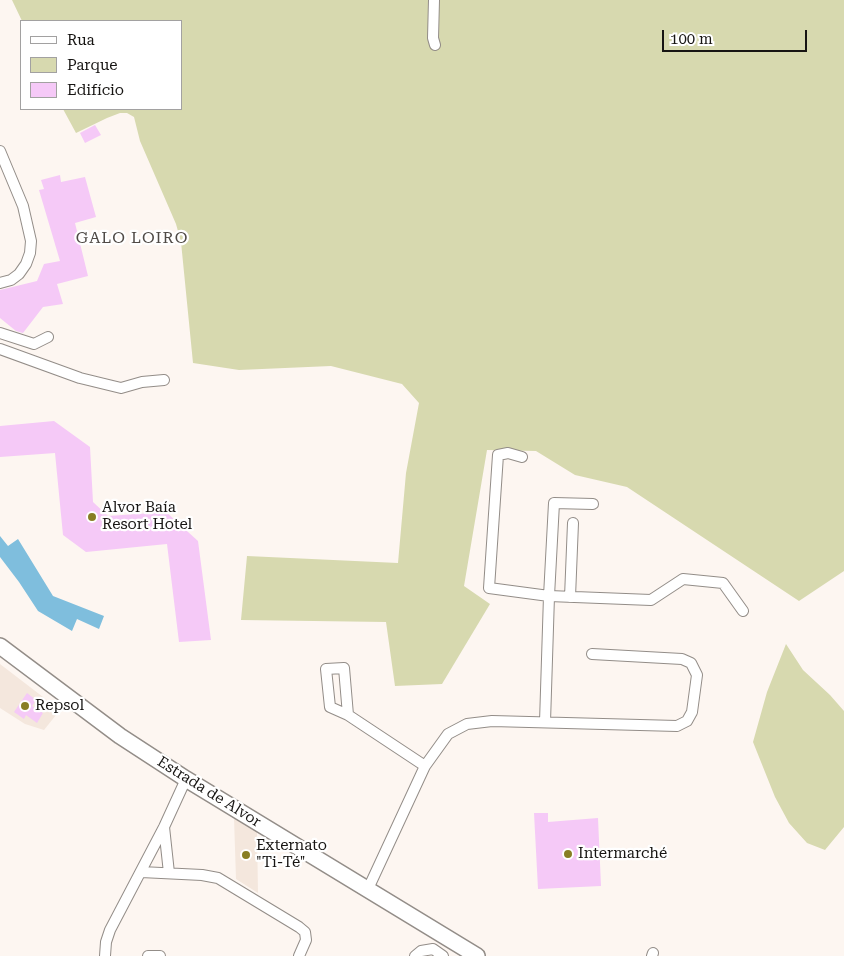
<!DOCTYPE html>
<meta charset="utf-8">
<style>
body{margin:0}
#map{position:relative;width:844px;height:956px;overflow:hidden;background:#fdf6f1;font-family:"Roboto Serif",serif}
canvas{display:block}
.legend{position:absolute;left:20px;top:20px;width:162px;height:90px;box-sizing:border-box;background:#fff;border:1px solid #a2a1a1;margin:0;padding:6px 9px;list-style:none;font-size:15px;color:#171513}
.legend li{display:flex;align-items:center;gap:10px;height:25px}
.legend b{width:25px;border:1px solid #a2a1a1}
.scale{position:absolute;left:662px;top:30px;width:145px;height:22px;box-sizing:border-box;border:2px solid #171513;border-top:0;padding-left:6px;font-size:15px;line-height:18px;white-space:nowrap;color:#171513;-webkit-text-stroke:4px #fff;paint-order:stroke}
</style>
<div id="map">
<canvas width="844" height="956"></canvas>
<ul class="legend">
<li><b style="height:6px;background:#fff"></b>Rua</li>
<li><b style="height:14px;background:#d7d9af"></b>Parque</li>
<li><b style="height:14px;background:#f5c9f7"></b>Edifício</li>
</ul>
<div class="scale">100 m</div>
</div>
<script>
const context = document.querySelector('canvas').getContext('2d');
context.lineJoin = 'round';
function fillPath(path, color) { context.fillStyle = color; context.fill(path, 'evenodd'); }
const shape = rows => new Path2D(rows.map(r => 'M' + r).join(''));
function stroke(path, color, width, dash) { context.strokeStyle = color; context.lineWidth = width; context.lineCap = dash ? 'butt' : 'round'; context.setLineDash(dash || []); context.stroke(path); }
function drawText(font, color, halo, rows, align = 'center') {
  context.font = font + ' "Roboto Serif",serif'; context.lineWidth = 4.5; context.setLineDash([]); context.textBaseline = 'middle'; context.strokeStyle = halo; context.fillStyle = color; for (const [text, x, y, turn = 0] of rows) {
    context.save(); context.translate(x, y); context.rotate((+turn || 0) * Math.PI / 180); context.textAlign = isNaN(turn) ? turn : align; if (halo) context.strokeText(text, 0, 0); context.fillText(text, 0, 0); context.restore();
  }
}
fillPath(shape([
 [0,664,60,710,44,730,25,724,0,708],
 [234,818,257,831,258,893,236,879]
]), '#f4e7dd');
fillPath(shape([
 [12,0,844,0,844,571,799,601,627,487,575,475,536,451,487,450,464,586,490,604,442,684,395,686,386,622,241,620,247,556,398,563,406,473,419,403,402,384,331,366,239,370,193,363,181,242,176,224,140,141,134,117,127,113,120,113,107,118,76,133,63,109,181,109,181,21,22,21],
 [786,644,803,670,830,695,844,711,844,827,825,850,807,843,789,823,775,797,753,742,767,692]
]), '#d7d9af');
fillPath(shape([
 [0,536,8,546,18,539,53,596,104,616,99,629,77,619,72,631,38,611,19,582,0,557]
]), '#7fbedd');
fillPath(shape([
 [95,125,101,135,85,143,80,133],
 [60,175,61,182,85,177,96,217,75,223,88,276,57,284,63,304,43,307,23,333,16,331,0,318,0,290,37,281,44,264,60,261,39,190,44,189,41,180],
 [54,421,90,447,93,502,108,516,166,512,198,541,211,640,179,642,167,544,86,552,63,535,55,453,0,457,0,426],
 [27,693,36,700,32,706,43,713,37,723,26,715,24,719,14,712],
 [534,813,548,813,548,822,598,818,601,886,538,889]
]), '#f5c9f7');
const street = shape([
 [434,0,433,38,435,45],
 [0,151,23,206,31,241,30,253,26,264,19,274,11,280,0,283],
 [0,333,34,344,48,337],
 [0,349,80,378,121,388,142,382,164,380],
 [522,457,508,453,498,455,489,588,549,596,554,503,593,504],
 [570,597,573,523],
 [348,715,330,707,326,669,344,668,348,715,425,766],
 [545,722,549,596,651,600,683,579,723,583,743,611],
 [164,827,169,873],
 [141,872,202,875,218,878,299,927,305,932,306,940,299,956],
 [368,889,425,766,448,734,467,724,492,721,677,726,687,721,692,712,697,675,691,663,682,659,592,654],
 [105,956,106,942,110,930,164,827,186,779],
 [148,956,160,956],
 [415,956,421,951,433,949,443,956],
 [652,956,653,953]
]);
const secondary = shape([
 [0,646,120,736,186,779,477,956]
]);
stroke(street, '#938d88', 12);
stroke(secondary, '#938d88', 18);
stroke(street, '#fff', 10);
stroke(secondary, '#fff', 15);
for (const [x, y, r, color] of [
 [92,517,5,"#887e24"],
 [25,706,5,"#887e24"],
 [568,854,5,"#887e24"],
 [246,855,5,"#887e24"]
]) { const dot = new Path2D(); dot.arc(x, y, r, 0, 2 * Math.PI); context.fillStyle = color; context.fill(dot); stroke(dot, '#fff', 2); }
drawText('15px', '#171513', '#fff', [
 ["Alvor Baía",102,508],
 ["Resort Hotel",102,525],
 ["Repsol",35,706],
 ["Externato",256,846],
 ["\"Ti-Té\"",256,863],
 ["Intermarché",578,854]
], 'left');
drawText('15px', '#171513', '#fff', [
 ["Estrada de Alvor",209,792,32]
]);
context.letterSpacing = '1px';
drawText('16px', '#4f4a46', '#fff', [
 ["GALO LOIRO",132,238]
]);
context.letterSpacing = '0px';
</script>
